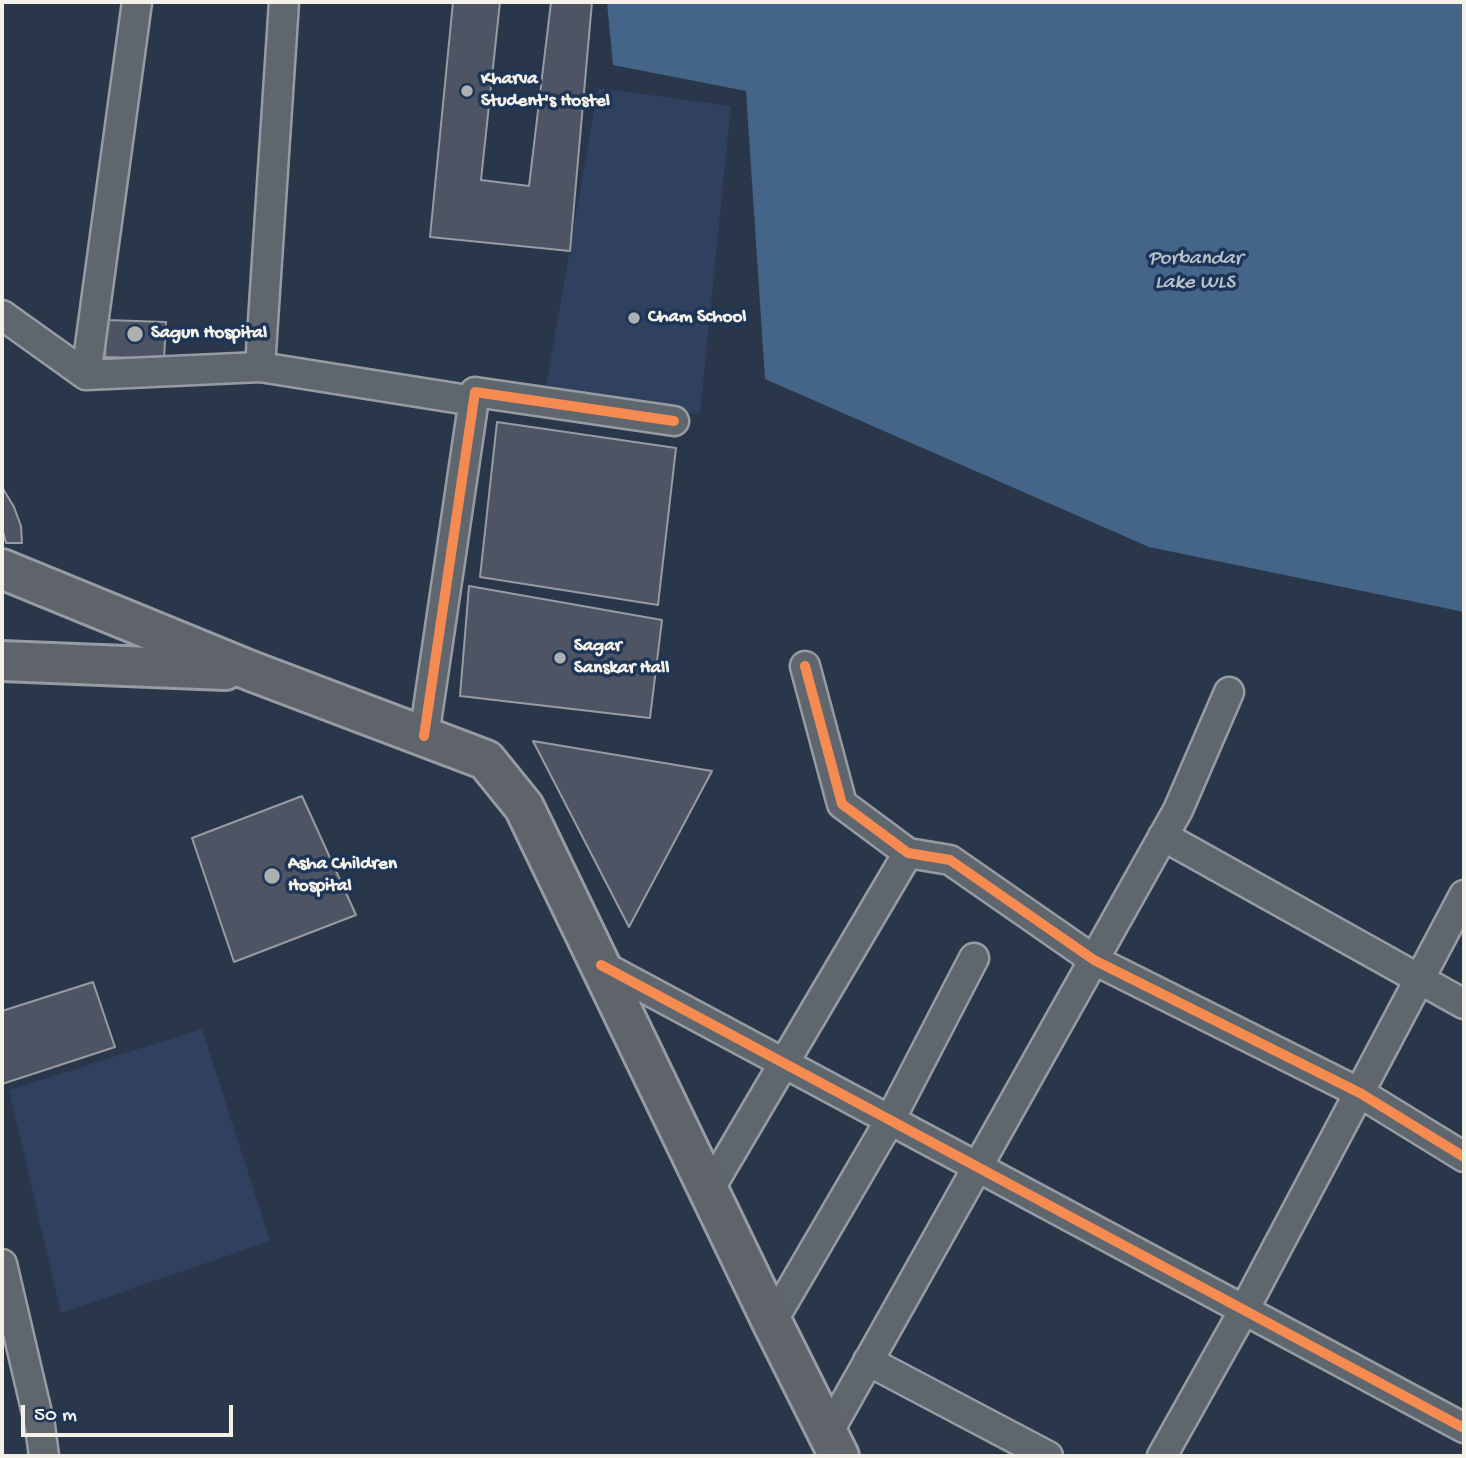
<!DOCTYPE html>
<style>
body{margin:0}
#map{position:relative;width:1466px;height:1458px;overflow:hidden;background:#2a374a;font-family:"Gochi Hand",sans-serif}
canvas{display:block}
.frame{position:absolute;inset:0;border:4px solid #f4f1e8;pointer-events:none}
.scale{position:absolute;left:21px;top:1405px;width:212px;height:32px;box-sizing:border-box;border:4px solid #f4f1e8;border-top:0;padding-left:9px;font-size:21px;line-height:24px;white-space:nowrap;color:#f4f1e8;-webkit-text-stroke:5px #1d3557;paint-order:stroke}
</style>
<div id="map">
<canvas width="1466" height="1458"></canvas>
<div class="frame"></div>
<div class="scale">50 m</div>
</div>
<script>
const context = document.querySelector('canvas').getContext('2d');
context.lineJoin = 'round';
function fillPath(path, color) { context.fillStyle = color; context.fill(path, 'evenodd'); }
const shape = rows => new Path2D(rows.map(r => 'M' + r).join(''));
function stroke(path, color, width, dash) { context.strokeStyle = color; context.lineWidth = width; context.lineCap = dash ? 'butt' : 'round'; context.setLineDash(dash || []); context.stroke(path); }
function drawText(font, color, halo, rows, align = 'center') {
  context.font = font + ' "Gochi Hand",sans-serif'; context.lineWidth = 7; context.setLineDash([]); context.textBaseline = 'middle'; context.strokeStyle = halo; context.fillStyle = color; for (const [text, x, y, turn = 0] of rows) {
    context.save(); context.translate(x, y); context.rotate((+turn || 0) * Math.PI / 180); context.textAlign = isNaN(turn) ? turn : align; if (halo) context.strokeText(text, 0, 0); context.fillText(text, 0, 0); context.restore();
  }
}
fillPath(shape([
 [598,88,731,106,700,415,546,386],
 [202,1029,270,1241,61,1313,9,1090]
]), '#304160');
fillPath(shape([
 [607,2,1464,2,1464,612,1149,547,765,379,746,91,613,65]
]), '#446588');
const building = shape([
 [453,2,500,2,481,180,529,186,551,2,592,2,570,251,430,237,453,2],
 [107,320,166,322,164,359,105,357,107,320],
 [497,422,676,448,658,605,480,577,497,422],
 [2,487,14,507,21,526,22,543,6,543,2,528,2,487],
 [469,586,662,620,650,718,460,696,469,586],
 [533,741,712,771,629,927,533,741],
 [302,796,356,915,234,962,192,838,302,796],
 [93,982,115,1047,2,1084,2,1011,93,982]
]);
fillPath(building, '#4e5463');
stroke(building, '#979ca3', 2);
const street = shape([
 [2,315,86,375,260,367,474,401],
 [260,367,284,2],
 [86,375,137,2],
 [805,666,842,804,908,853,950,860,1094,960,1360,1093,1464,1157],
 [424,736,475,392,674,421],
 [1163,836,1464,1004],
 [601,965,1464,1428],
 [709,1190,908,853],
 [2,1264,40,1426,44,1456],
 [772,1322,890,1120,974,958],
 [868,1361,1048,1456],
 [828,1433,1178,810,1229,692],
 [1162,1456,1244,1310,1464,895]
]);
const primary = shape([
 [2,569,251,671,486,760,524,807,772,1322,839,1456],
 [2,661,225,670]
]);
stroke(street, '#979ca3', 33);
stroke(primary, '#979ca3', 44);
stroke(street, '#60666e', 28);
stroke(primary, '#5e646a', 38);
stroke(shape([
 [805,666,842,804,908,853,950,860,1094,960,1360,1093,1464,1157],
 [424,736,475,392,674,421],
 [601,965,1464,1428]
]), '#f68b52', 10);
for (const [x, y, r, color] of [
 [467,91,7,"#adb0b1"],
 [634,318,7,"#adb0b1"],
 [135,334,9,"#adb0b1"],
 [560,658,7,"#adb0b1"],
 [272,876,9,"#adb0b1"]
]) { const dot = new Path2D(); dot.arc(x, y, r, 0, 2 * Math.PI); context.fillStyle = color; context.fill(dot); stroke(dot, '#1d3557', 2.5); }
drawText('bold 19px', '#f4f1e8', '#1d3557', [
 ["Kharva",481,80],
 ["Student's Hostel",481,102],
 ["Cham School",648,318],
 ["Sagun Hospital",151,334],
 ["Sagar",574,647],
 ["Sanskar Hall",574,669],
 ["Asha Children",288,865],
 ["Hospital",288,887]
], 'left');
drawText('italic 21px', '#b7c2c8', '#1d3557', [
 ["Porbandar",1195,260],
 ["Lake WLS",1195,284]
]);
</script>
